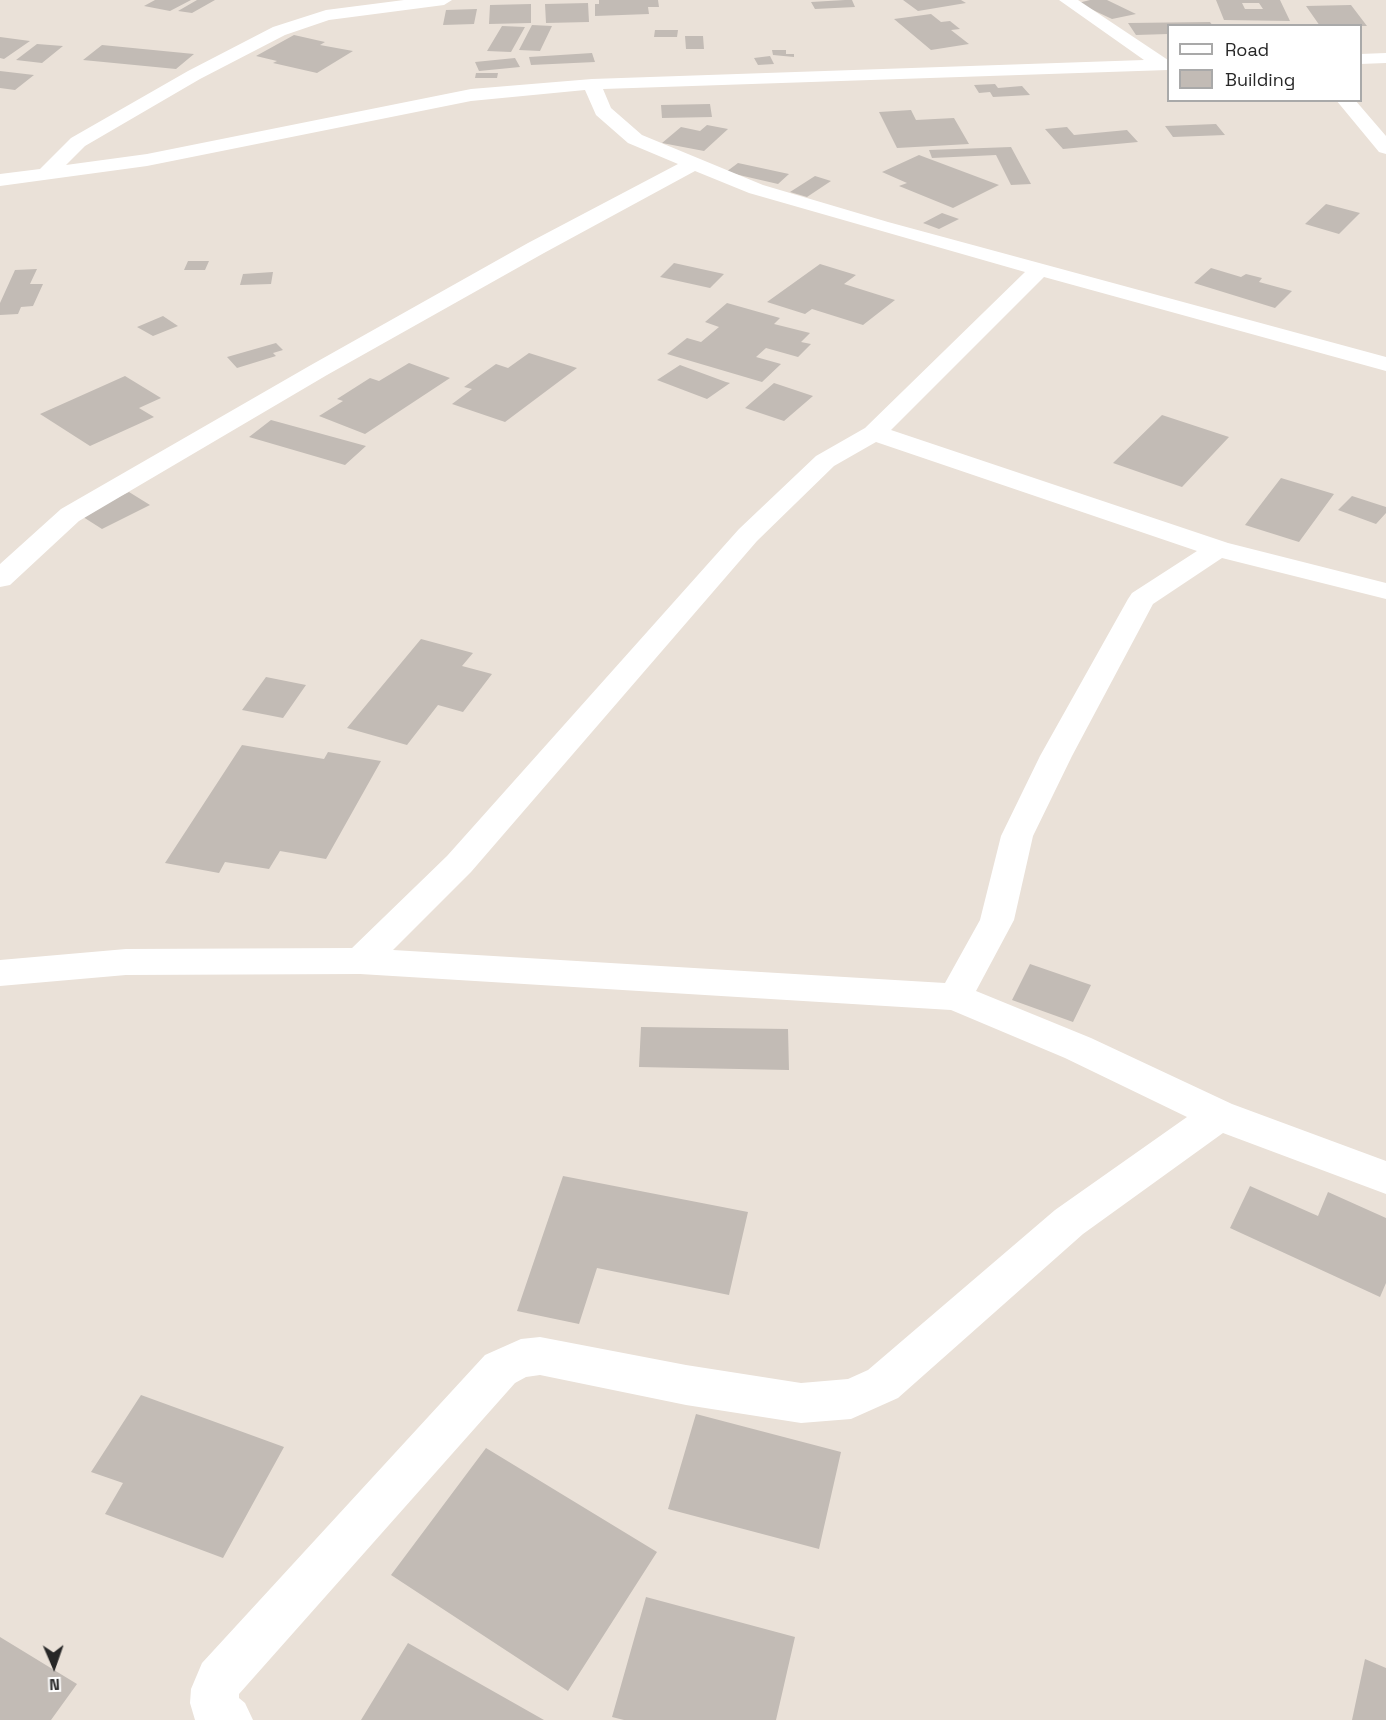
<!DOCTYPE html>
<style>
body{margin:0}
#map{position:relative;width:1386px;height:1720px;overflow:hidden;background:#eae1d8;font-family:"Space Grotesk",sans-serif}
canvas{display:block}
.legend{position:absolute;left:1167px;top:24px;width:195px;height:78px;box-sizing:border-box;background:#fff;border:2px solid #a9a9a9;margin:0;padding:8px 10px;list-style:none;font-size:18px;color:#272727}
.legend li{display:flex;align-items:center;gap:12px;height:30px}
.legend b{width:30px;border:2px solid #a9a9a9}
.north{position:absolute;left:24px;top:1636px;width:60px;height:60px;-webkit-text-stroke:4px #fff;paint-order:stroke;rotate:178deg;font-size:16px;font-weight:700;line-height:24px;text-align:center;color:#272727}
.north::after{content:'';display:block;margin:auto;width:21px;height:27px;background:#272727;clip-path:polygon(50% 0,100% 100%,50% 72%,0 100%)}
</style>
<div id="map">
<canvas width="1386" height="1720"></canvas>
<ul class="legend">
<li><b style="height:8px;background:#fff"></b>Road</li>
<li><b style="height:16px;background:#c2bbb5"></b>Building</li>
</ul>
<div class="north">N</div>
</div>
<script>
const context = document.querySelector('canvas').getContext('2d');
context.lineJoin = 'round';
function fillPath(path, color) { context.fillStyle = color; context.fill(path, 'evenodd'); }
const shape = rows => new Path2D(rows.map(r => 'M' + r).join(''));
fillPath(shape([
 [155,0,191,0,170,11,144,6],
 [197,0,215,0,192,13,178,11],
 [599,0,658,0,659,7,648,7,649,14,595,16,595,4,599,4],
 [845,0,852,0,855,7,815,9,811,2],
 [903,0,961,0,966,3,918,11],
 [1090,0,1107,0,1136,14,1112,19,1078,3],
 [1216,0,1280,0,1290,21,1224,20],
 [1242,3,1259,3,1263,9,1245,9],
 [588,3,589,22,546,23,545,4],
 [531,4,531,23,489,24,490,5],
 [1351,5,1367,26,1320,26,1306,6],
 [477,9,474,24,443,25,446,10],
 [931,14,941,22,950,21,960,29,951,30,969,44,931,50,894,19],
 [1210,22,1213,26,1168,26,1168,34,1136,35,1128,23],
 [532,25,552,26,540,51,519,50],
 [502,26,525,27,511,52,487,51],
 [655,30,678,30,677,37,654,37],
 [294,35,325,42,320,45,353,51,317,73,273,63,277,61,256,56],
 [685,36,703,36,704,49,686,49],
 [0,37,30,41,4,59,0,58],
 [37,44,63,46,42,63,16,60],
 [102,45,194,54,176,69,83,60],
 [772,50,786,50,786,54,794,54,794,57,773,55],
 [592,53,595,62,531,65,529,57],
 [770,56,774,64,758,65,754,58],
 [515,58,520,67,479,71,475,62],
 [0,71,34,75,15,90,0,88],
 [476,73,498,73,497,78,475,78],
 [995,84,998,88,1022,86,1030,95,993,97,990,92,979,93,974,85],
 [710,104,712,117,662,118,661,105],
 [911,110,916,120,954,118,969,144,897,148,879,112],
 [1216,124,1225,135,1173,137,1165,126],
 [707,125,728,129,704,151,662,143,681,127,700,131],
 [1067,127,1074,135,1127,130,1138,142,1063,149,1045,129],
 [1011,147,1031,184,1011,185,996,155,932,158,929,150],
 [919,155,999,185,953,208,899,186,907,183,882,172],
 [738,163,789,174,778,184,726,172],
 [815,176,831,181,807,197,790,192],
 [1326,204,1360,213,1339,234,1305,224],
 [942,213,959,219,939,229,923,223],
 [188,261,209,261,205,270,184,270],
 [674,263,724,274,710,288,660,277],
 [820,264,856,275,844,284,895,300,863,325,812,309,805,314,767,302],
 [1211,268,1241,277,1246,274,1262,278,1259,282,1292,291,1275,308,1194,283],
 [37,269,30,284,43,284,33,306,21,307,18,314,0,315,0,303,15,270],
 [273,272,271,284,240,285,243,274],
 [727,303,780,318,774,324,810,333,801,342,811,344,798,357,766,348,756,357,781,364,762,382,667,354,687,338,701,342,719,327,705,322],
 [163,316,178,326,153,336,137,327],
 [276,343,283,350,273,353,276,356,237,368,227,357],
 [529,353,577,368,505,422,452,404,472,389,464,387,496,364,508,368],
 [409,363,450,378,365,434,319,416,343,401,337,399,370,378,379,381],
 [680,365,726,382,730,383,707,399,657,380],
 [125,376,161,398,139,408,154,417,90,446,40,414],
 [774,383,813,396,784,421,745,408],
 [1162,415,1229,437,1182,487,1113,463],
 [271,420,366,446,345,465,249,437],
 [1281,478,1334,494,1299,542,1245,525],
 [129,492,150,505,102,529,80,515],
 [1352,496,1386,507,1386,513,1376,524,1338,510],
 [421,639,473,653,462,666,492,674,463,712,438,705,407,745,347,728],
 [266,677,306,685,283,718,242,710],
 [242,745,324,759,328,752,381,761,326,859,280,851,269,869,225,862,219,873,165,863],
 [1030,964,1091,985,1073,1022,1012,1000],
 [641,1027,788,1029,789,1070,639,1067],
 [563,1176,748,1212,729,1295,597,1268,579,1324,517,1311],
 [1250,1186,1318,1216,1328,1192,1386,1218,1386,1283,1380,1297,1230,1228],
 [141,1395,284,1447,223,1558,105,1514,123,1483,91,1472],
 [696,1414,841,1452,819,1549,668,1509],
 [486,1448,657,1552,568,1691,391,1575],
 [646,1597,795,1637,776,1720,624,1720,612,1717],
 [0,1637,77,1684,51,1720,0,1720],
 [408,1643,544,1720,361,1720],
 [1365,1659,1386,1668,1386,1720,1352,1720]
]), '#c2bbb5');
fillPath(shape([
 [404,0,452,0,444,5,329,20,285,35,200,79,85,146,66,165,147,154,471,89,592,79,1144,60,1059,0,1078,0,1168,60,1168,70,603,89,611,108,642,135,763,185,888,222,1386,357,1386,371,1044,277,891,430,1228,543,1386,583,1386,599,1222,558,1153,604,1072,756,1033,836,1014,920,976,991,1091,1038,1232,1104,1386,1161,1386,1194,1223,1133,1083,1234,898,1398,851,1419,801,1423,686,1405,540,1375,526,1377,515,1383,239,1694,239,1698,245,1703,253,1720,195,1720,190,1703,191,1689,202,1663,485,1355,521,1339,540,1337,686,1365,801,1383,848,1379,868,1370,1055,1210,1187,1117,1065,1058,951,1010,360,974,126,975,0,986,0,960,126,949,352,948,447,856,739,529,816,456,865,428,1025,272,749,193,695,171,544,253,327,375,79,521,10,585,0,587,0,564,61,509,311,365,528,243,678,164,628,143,596,115,585,90,471,101,147,166,0,186,0,174,40,169,71,138,188,71,273,27,326,10,404,0],
 [876,442,1197,551,1132,593,1128,599,1040,756,1001,836,980,920,945,983,393,950,471,872,757,541,834,466,876,442],
 [1386,53,1386,63,1360,64,1360,54,1386,53],
 [1336,100,1355,100,1386,136,1386,154,1379,152,1336,100]
]), '#fff');
</script>
